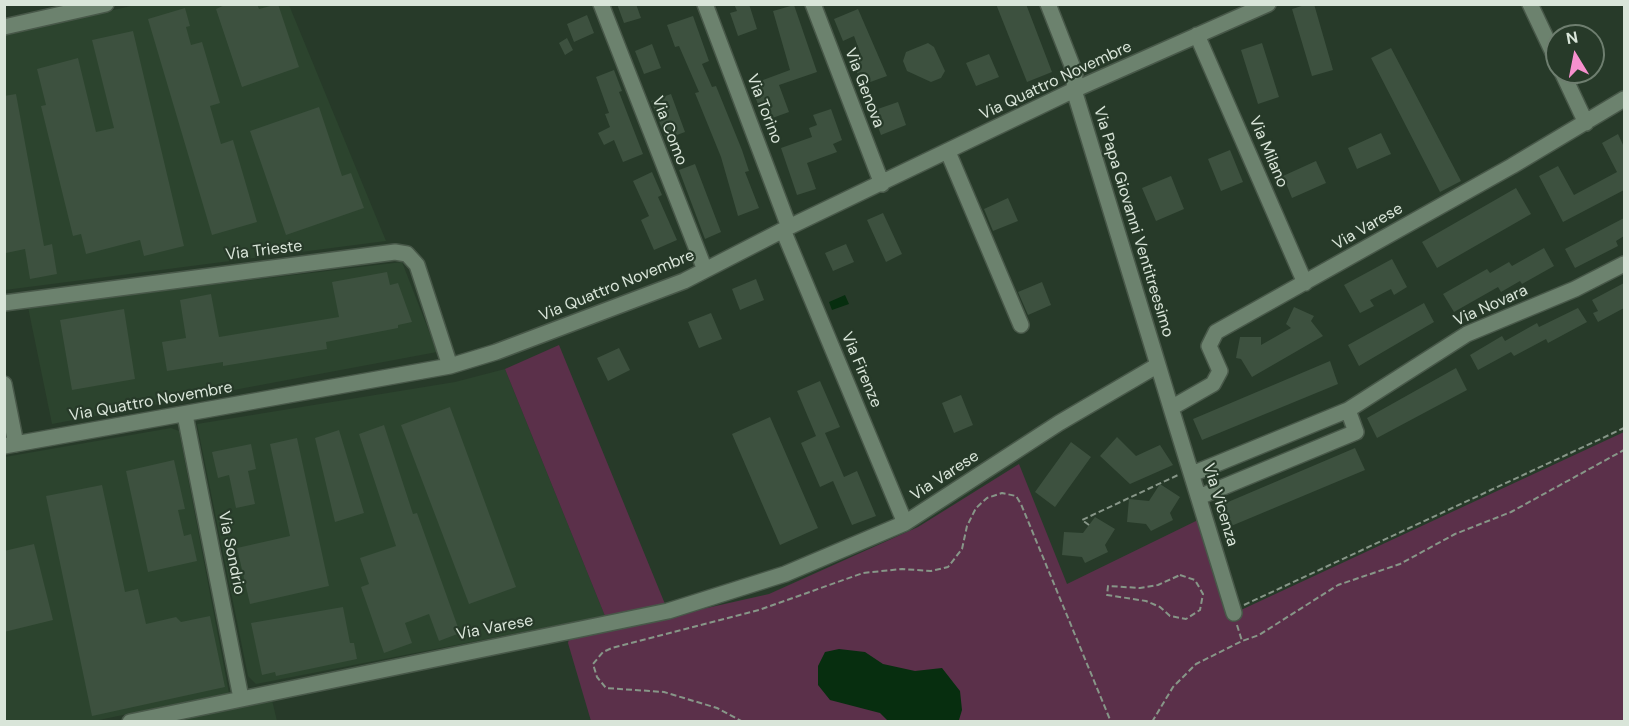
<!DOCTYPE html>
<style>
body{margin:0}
#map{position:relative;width:1629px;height:726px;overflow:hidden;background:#273a29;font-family:"DM Sans",sans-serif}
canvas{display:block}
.frame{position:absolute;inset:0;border:6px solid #d9e5d9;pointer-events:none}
.north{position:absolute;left:1545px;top:24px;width:60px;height:60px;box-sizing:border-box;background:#273a29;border:2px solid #6e7e6f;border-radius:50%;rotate:350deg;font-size:16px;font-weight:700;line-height:24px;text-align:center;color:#d9e5d9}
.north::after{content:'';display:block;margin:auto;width:21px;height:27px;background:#f790ce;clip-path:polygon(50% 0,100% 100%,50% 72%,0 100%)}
</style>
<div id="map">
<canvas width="1629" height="726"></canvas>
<div class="frame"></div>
<div class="north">N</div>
</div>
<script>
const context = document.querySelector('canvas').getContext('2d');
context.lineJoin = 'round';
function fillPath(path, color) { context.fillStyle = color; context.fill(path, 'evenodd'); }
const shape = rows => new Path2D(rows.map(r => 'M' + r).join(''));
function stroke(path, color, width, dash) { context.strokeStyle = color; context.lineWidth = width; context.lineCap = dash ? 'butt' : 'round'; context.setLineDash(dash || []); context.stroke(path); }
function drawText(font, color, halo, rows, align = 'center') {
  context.font = font + ' "DM Sans",sans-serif'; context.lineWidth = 4.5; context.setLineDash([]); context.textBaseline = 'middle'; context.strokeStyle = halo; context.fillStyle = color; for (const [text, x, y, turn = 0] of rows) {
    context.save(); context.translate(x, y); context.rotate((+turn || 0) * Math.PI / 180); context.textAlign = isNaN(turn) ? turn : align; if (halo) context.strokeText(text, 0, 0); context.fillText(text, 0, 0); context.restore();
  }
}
fillPath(shape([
 [135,5,289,5,386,241,5,290,4,35],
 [402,262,437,352,52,424,28,307],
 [505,369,605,616,256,684,248,676,197,424,455,382],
 [171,428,179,431,229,693,94,721,5,722,5,457],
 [272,700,277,721,174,722]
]), '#2c442e');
fillPath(shape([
 [559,345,665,604,605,616,505,369],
 [1624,432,1624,721,591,721,568,643,569,639,769,594,918,527,1019,464,1067,584,1198,520,1228,616]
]), '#5b304a');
fillPath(shape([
 [845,295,849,304,832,310,829,302],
 [839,649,865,652,883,664,915,671,942,668,960,691,962,710,959,720,888,721,880,713,830,700,818,685,818,666,825,652]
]), '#072e0f');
fillPath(shape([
 [227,4,257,4,259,9,278,4,299,67,242,87,216,9],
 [617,4,636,4,641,18,624,23],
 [734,4,749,4,757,29,738,36,730,13,737,11],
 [996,4,1026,4,1052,72,1027,82],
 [1308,4,1314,4,1333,70,1312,76,1292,9],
 [794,5,817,72,779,85,789,112,764,121,756,99,761,98,755,83,790,70,773,11],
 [185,8,190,26,186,27,191,45,202,42,220,103,210,106,221,144,233,140,257,222,212,235,148,19],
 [858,9,887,76,862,85,853,62,862,58,854,36,843,41,834,19],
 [587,15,594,33,574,42,567,24],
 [693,16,709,61,702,64,712,87,716,86,742,150,749,171,745,172,759,208,738,216,721,157,695,93,699,92,679,46,675,47,667,25],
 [133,31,184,246,144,256,140,240,86,254,81,234,73,236,41,106,46,105,37,69,78,58,96,132,114,128,92,40],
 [567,38,573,50,565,55,559,43],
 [928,43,934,47,945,71,941,78,931,82,907,71,903,61,906,52],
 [1262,43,1279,97,1258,104,1241,50],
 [652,44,661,68,644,74,635,51],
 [1391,48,1461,181,1440,192,1371,58],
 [989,54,999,77,976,86,966,63],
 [614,70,622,91,619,92,643,154,623,162,614,140,604,145,598,133,610,127,605,114,609,113,596,77],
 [16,94,44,246,52,244,57,274,30,279,25,249,6,253,4,247,4,96],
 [671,94,685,132,666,139,651,101],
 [898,102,906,125,881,135,872,111],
 [319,107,342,176,351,173,364,208,286,235,250,131],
 [831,109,842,140,833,144,837,152,807,163,816,189,797,195,781,148,812,137,809,128,817,125,813,115],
 [1381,133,1391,154,1357,169,1348,148],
 [1618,134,1624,147,1624,190,1563,222,1539,176,1558,166,1574,195,1617,172,1602,143],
 [1230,150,1243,182,1221,191,1208,159],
 [1316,161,1326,183,1292,198,1283,176],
 [695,164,721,232,705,239,679,170],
 [652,172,662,195,658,197,677,240,654,250,641,220,649,216,633,181],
 [1171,176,1184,209,1156,221,1142,188],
 [1516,188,1531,214,1437,268,1422,242],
 [1008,198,1018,221,993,231,984,209],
 [883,213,902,254,886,262,867,220],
 [1624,218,1624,236,1616,241,1618,246,1575,268,1565,249],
 [846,244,854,262,833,271,825,253],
 [1544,248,1554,266,1522,284,1520,281,1501,292,1498,287,1454,312,1443,294,1487,269,1490,273,1509,262,1512,266],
 [1392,259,1407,287,1394,295,1391,289,1370,300,1374,306,1360,313,1344,285],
 [387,272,390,285,398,283,412,322,398,325,398,328,326,342,327,349,223,366,223,362,167,371,162,342,186,338,180,300,211,294,219,337,339,317,332,282],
 [756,279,764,300,740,310,732,289],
 [1042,282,1051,305,1028,315,1018,292],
 [1624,283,1624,308,1598,322,1593,313,1598,311,1592,300],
 [1424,303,1434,322,1359,366,1348,345],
 [1294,307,1314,316,1311,321,1323,336,1252,377,1241,359,1236,358,1240,337,1261,337,1261,345,1291,328,1286,324],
 [1578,308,1587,322,1548,343,1546,339,1514,356,1511,352,1478,370,1470,355,1502,336,1505,341,1537,323,1539,327],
 [124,309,135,379,72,390,60,320],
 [711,313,722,339,699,348,688,322],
 [619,348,630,370,608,381,597,358],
 [1330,361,1338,384,1202,440,1193,419],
 [1456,368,1467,390,1377,438,1367,418],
 [820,381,840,427,825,433,844,477,857,471,876,516,852,525,833,481,820,487,801,443,816,436,797,391],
 [961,395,973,425,954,433,942,403],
 [450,407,516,587,469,604,401,425],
 [770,417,818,528,780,545,732,434],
 [384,425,413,514,417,513,460,633,439,641,429,614,405,623,412,643,384,653,361,587,369,584,360,558,396,546,359,434],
 [339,430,364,513,335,522,315,438],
 [1117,437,1136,456,1160,445,1173,465,1130,484,1100,456],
 [297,438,329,586,250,604,237,548,290,536,270,444],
 [1071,442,1091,457,1055,507,1035,492],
 [251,444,256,469,248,471,255,504,236,508,229,475,218,478,212,452],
 [1355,448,1365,470,1224,529,1214,508],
 [174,460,185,509,178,510,184,536,191,534,197,561,148,572,126,471],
 [1160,484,1180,497,1170,513,1173,520,1151,531,1146,524,1127,522,1129,499,1149,501],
 [102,485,125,592,138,589,146,624,176,617,181,622,210,616,225,687,92,716,46,496],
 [1095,517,1115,529,1105,545,1108,552,1085,563,1082,557,1062,555,1064,532,1083,533],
 [34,544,53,620,4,632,4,551],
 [343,607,350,643,354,643,357,659,276,676,275,672,262,675,251,623]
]), '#3d513f');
const minor = shape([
 [601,4,705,270],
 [705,4,789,227],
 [813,4,882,184],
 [1048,4,1075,73,1074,90,1158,365],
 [1530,4,1557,61],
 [4,27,106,4],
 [1197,35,1305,283],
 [1562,72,1586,123],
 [948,152,1021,325],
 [783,230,905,523],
 [4,303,395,252,407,254,417,265,450,366],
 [4,384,16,444],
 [1171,408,1234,613],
 [185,415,241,698],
 [4,446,450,366,496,352,684,281,789,227,1074,90,1268,4],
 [1192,474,1348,410,1467,334,1575,289,1624,264],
 [1199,497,1356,432,1348,410],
 [130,722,668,611,785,574,905,523,1059,423,1158,365,1171,408,1213,384,1220,371,1209,346,1216,332,1512,166,1624,99]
]);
stroke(minor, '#485849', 18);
stroke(shape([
 [1089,525,1082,520,1178,475],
 [1180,575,1195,580,1203,594,1200,610,1186,619,1170,616,1160,607,1146,601,1107,595,1108,586,1140,588,1158,585,1180,575],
 [1244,605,1624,428],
 [1237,625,1242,641,1259,635,1338,585,1400,564,1455,534,1511,512,1624,450],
 [743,722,717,708,664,692,606,688,597,677,593,664,603,652,612,648,759,610,863,573,902,569,931,571,948,567,962,549,967,526,976,508,987,498,1002,493,1016,496,1021,504,1111,722],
 [1152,722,1173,687,1196,664,1242,641]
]), '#879688', 2, [6, 3]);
stroke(minor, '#6c826e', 15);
drawText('16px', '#d9e5d9', '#273a29', [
 ["Via Quattro Novembre",1056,81,-25],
 ["Via Genova",864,88,69],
 ["Via Torino",764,109,69],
 ["Via Como",669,131,69],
 ["Via Milano",1268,152,67],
 ["Via Papa Giovanni Ventitreesimo",1133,222,73],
 ["Via Varese",1368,227,-30],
 ["Via Trieste",264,251,-7],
 ["Via Quattro Novembre",617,286,-22],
 ["Via Novara",1491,306,-24],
 ["Via Firenze",861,370,67],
 ["Via Quattro Novembre",151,402,-10],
 ["Via Varese",945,476,-33],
 ["Via Vicenza",1220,505,73],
 ["Via Sondrio",231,553,79],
 ["Via Varese",495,628,-11]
]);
</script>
